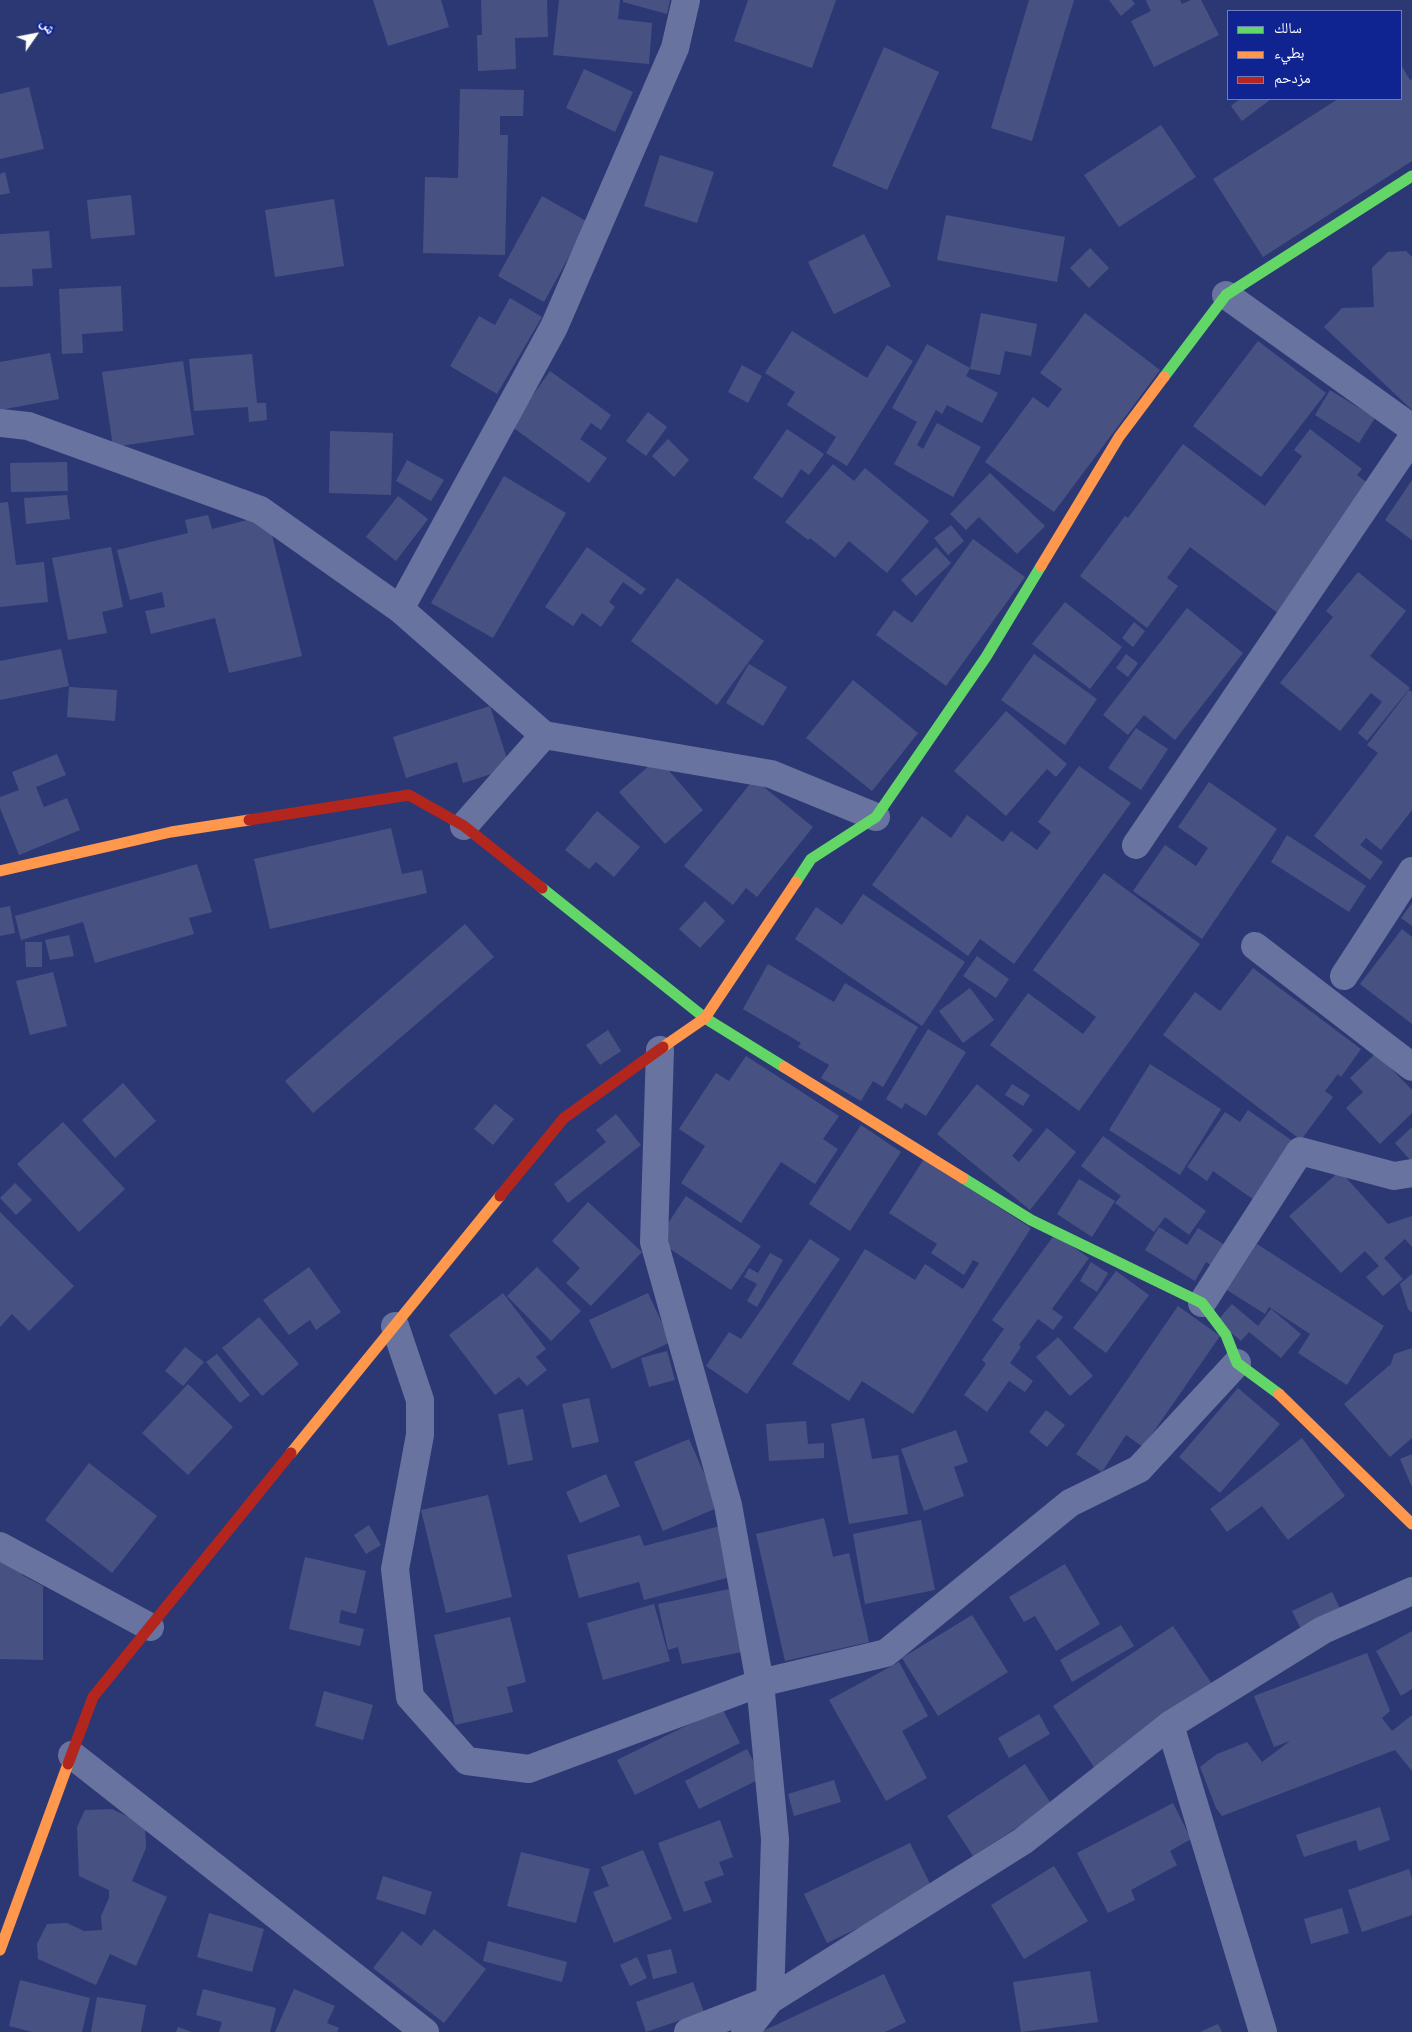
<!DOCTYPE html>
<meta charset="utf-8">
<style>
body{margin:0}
#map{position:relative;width:1412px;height:2032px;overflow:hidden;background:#2c3874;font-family:"Varela Round","Noto Naskh Arabic",sans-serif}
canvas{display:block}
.legend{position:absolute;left:1227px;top:10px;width:175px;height:90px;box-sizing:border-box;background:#0f2491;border:1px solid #6f7cbd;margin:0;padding:6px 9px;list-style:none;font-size:15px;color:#fff}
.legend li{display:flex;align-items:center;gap:10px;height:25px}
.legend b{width:25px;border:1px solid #6f7cbd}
.north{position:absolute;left:10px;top:10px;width:50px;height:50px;-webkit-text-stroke:4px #0f2491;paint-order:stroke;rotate:57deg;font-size:14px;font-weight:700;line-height:20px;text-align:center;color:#fff}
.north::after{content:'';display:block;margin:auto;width:18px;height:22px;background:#fff;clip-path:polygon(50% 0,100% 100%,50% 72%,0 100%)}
</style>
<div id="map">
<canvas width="1412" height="2032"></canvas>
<ul class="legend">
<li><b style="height:6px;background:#63d668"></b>سالك</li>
<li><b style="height:6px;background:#ff974d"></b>بطيء</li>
<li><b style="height:6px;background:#b3261e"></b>مزدحم</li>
</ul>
<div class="north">ش</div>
</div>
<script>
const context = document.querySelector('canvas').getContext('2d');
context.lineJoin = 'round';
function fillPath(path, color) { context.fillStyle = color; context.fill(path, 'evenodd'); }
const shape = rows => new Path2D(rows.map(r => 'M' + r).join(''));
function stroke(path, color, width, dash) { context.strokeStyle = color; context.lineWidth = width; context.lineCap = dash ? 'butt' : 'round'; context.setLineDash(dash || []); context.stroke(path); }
fillPath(shape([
 [373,0,441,0,449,27,388,46],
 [481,0,547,0,548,37,515,38,516,69,478,71,477,35,482,35],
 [559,0,620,0,618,19,652,23,649,64,553,55],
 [623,0,670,0,667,14,623,2],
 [748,0,836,0,812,68,734,41],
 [1029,0,1074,0,1032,141,991,128],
 [1109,0,1132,0,1135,4,1121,16],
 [1147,0,1180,0,1182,4,1191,0,1201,0,1219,35,1154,67,1131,21,1151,11,1146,1],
 [884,47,939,72,887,190,832,166],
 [1401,65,1410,80,1412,79,1412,161,1263,257,1213,179,1338,99,1401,99],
 [584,69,633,92,615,132,566,108],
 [29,87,44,149,0,159,0,94],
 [460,89,524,90,523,116,500,116,500,135,508,135,505,255,423,253,425,177,458,178],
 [1240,99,1271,99,1242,121,1231,106],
 [1161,125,1196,177,1119,227,1084,175],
 [660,155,714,172,697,223,644,206],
 [5,172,10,193,0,195,0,174],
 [131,195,135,235,91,239,87,200],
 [542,196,588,222,544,302,498,276],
 [334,199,344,266,275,277,265,210],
 [946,215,1065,237,1057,282,937,260],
 [49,231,52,268,32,269,33,286,0,287,0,234],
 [864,234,891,286,834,314,808,262],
 [1090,248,1109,268,1089,288,1070,268],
 [1406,251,1412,257,1412,410,1324,327,1342,308,1374,307,1372,268,1388,252],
 [121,286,123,331,82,334,83,353,62,354,59,289],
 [510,298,542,317,497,394,450,366,479,316,495,325],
 [981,313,1037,324,1031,356,1005,351,1000,375,970,369],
 [1085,313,1160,370,1054,512,985,462,1033,397,1048,408,1062,389,1040,373],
 [792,331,867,378,887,345,913,361,847,466,826,453,836,437,787,405,795,392,765,373],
 [1258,341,1326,393,1261,477,1193,426],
 [927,344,970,368,966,376,998,393,982,423,947,405,942,414,936,410,917,445,923,449,937,423,981,447,953,497,894,464,917,422,892,408],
 [50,353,59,399,0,410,0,362],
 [252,354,257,403,266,403,267,420,249,422,248,407,194,411,189,359],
 [183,361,194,435,113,447,102,372],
 [742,365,762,376,748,403,728,392],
 [550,371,611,415,601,430,591,423,580,439,607,458,589,483,511,426],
 [1330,390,1375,418,1359,443,1315,415],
 [648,412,667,427,646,456,626,441],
 [787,429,824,454,809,475,801,469,782,498,753,478],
 [1310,429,1362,469,1357,475,1374,488,1279,614,1190,547,1167,578,1178,586,1147,628,1080,576,1125,516,1128,518,1183,444,1265,506,1302,456,1294,450],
 [330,431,393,433,391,495,329,493],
 [668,439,689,460,674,477,652,456],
 [407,460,444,480,431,501,396,481],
 [67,462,68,491,11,492,10,463],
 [833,464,854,481,865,468,929,521,887,573,849,541,835,558,810,538,808,540,785,522],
 [990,473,1045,526,1017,554,979,517,966,530,950,514],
 [504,476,566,513,493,638,431,603],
 [1412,480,1412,540,1385,520],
 [67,495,70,519,26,524,24,498],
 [398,496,428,519,396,561,366,537],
 [8,502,16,565,44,562,48,602,0,607,0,503],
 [208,515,212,529,267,515,302,656,229,673,215,618,151,634,145,611,165,607,162,592,130,600,117,550,188,533,185,520],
 [951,525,964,541,948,555,934,538],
 [973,539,1025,577,946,686,876,635,894,610,912,623],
 [111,547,123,607,102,612,107,633,68,640,52,558],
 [587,547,646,589,641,595,623,582,609,602,615,607,601,627,582,613,573,626,545,607],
 [936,547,951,563,916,596,901,580],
 [1358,572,1406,611,1370,656,1410,688,1367,741,1358,733,1382,702,1371,693,1340,731,1280,683,1333,617,1326,611],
 [677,578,764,641,717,705,631,641],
 [1065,602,1122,647,1090,689,1032,644],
 [1187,608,1243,653,1175,740,1144,715,1128,735,1103,715],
 [1134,622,1145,631,1133,647,1122,638],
 [61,649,69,686,0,700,0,661],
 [1034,654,1097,699,1065,745,1001,700],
 [1126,654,1138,663,1128,677,1116,668],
 [749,664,787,687,763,726,726,703],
 [853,680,918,733,872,791,806,738],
 [69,687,117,690,115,721,67,717],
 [1409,690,1412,692,1412,810,1381,850,1366,838,1360,845,1383,862,1370,880,1314,836,1378,753,1367,745],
 [490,706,510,768,463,783,457,762,406,778,393,737],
 [1006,711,1067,764,1056,777,1047,769,1006,816,954,771],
 [1136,728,1168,749,1141,790,1108,768],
 [57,754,66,775,36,787,44,807,67,798,80,830,19,855,0,808,0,797,19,790,12,772],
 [658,758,703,810,665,844,619,792],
 [1079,766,1131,803,1014,964,980,939,968,956,872,885,922,816,951,838,967,815,1003,842,1011,831,1037,850,1051,832,1038,822],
 [754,779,813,827,757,897,746,888,733,905,684,866],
 [1209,782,1277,829,1202,939,1133,891,1165,845,1196,866,1208,848,1178,827],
 [597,811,640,847,614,877,596,862,589,869,565,850],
 [391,828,402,874,422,870,427,893,270,929,254,859],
 [1287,835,1366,886,1349,912,1271,862],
 [197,864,212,912,189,918,194,934,95,963,83,922,21,940,15,916],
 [1104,873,1200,944,1079,1111,990,1045,1028,993,1083,1034,1096,1017,1033,970],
 [863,894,965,962,922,1026,795,939,816,907,842,925],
 [705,901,725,921,700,948,679,929],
 [1412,903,1412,926,1401,918],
 [10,906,15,933,0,936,0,908],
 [465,924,494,957,313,1113,285,1081],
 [1402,929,1412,937,1412,1024,1360,984],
 [69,935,74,956,50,960,45,940],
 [25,942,42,942,42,967,26,967],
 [977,956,1009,979,996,998,963,976],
 [768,964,834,1002,845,983,918,1027,883,1087,873,1081,861,1101,821,1078,829,1065,798,1047,801,1043,743,1009],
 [1253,968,1361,1049,1341,1077,1338,1074,1325,1091,1333,1097,1301,1140,1163,1035,1195,992,1220,1011],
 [53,972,67,1026,30,1035,16,981],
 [970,988,994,1020,963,1043,939,1011],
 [928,1029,966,1052,926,1116,905,1103,902,1109,886,1099],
 [608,1030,621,1051,600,1065,586,1045],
 [1376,1053,1412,1090,1412,1113,1380,1144,1346,1108,1363,1092,1350,1078],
 [746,1056,839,1116,823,1139,838,1149,815,1184,781,1162,741,1223,681,1183,705,1146,679,1129,716,1073,729,1081],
 [1150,1064,1221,1109,1180,1175,1109,1130],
 [123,1083,156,1121,115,1158,82,1120],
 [977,1084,1033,1130,1012,1156,1019,1162,1047,1128,1076,1152,1030,1210,937,1134],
 [1012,1084,1030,1095,1023,1106,1005,1095],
 [495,1104,514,1119,493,1145,474,1129],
 [1248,1110,1294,1142,1254,1200,1213,1171,1207,1181,1187,1167,1225,1112,1240,1122],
 [616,1114,641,1145,568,1203,554,1184,606,1142,596,1130],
 [63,1122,125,1189,79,1232,17,1164],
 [861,1125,901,1152,850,1231,809,1204],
 [1412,1127,1412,1162,1395,1143],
 [1103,1136,1206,1211,1189,1235,1165,1217,1154,1232,1115,1203,1121,1196,1081,1166],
 [924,1159,1031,1228,913,1414,862,1381,849,1401,792,1364,865,1249,915,1280,925,1264,963,1289,979,1263,973,1260,964,1275,931,1253,937,1244,889,1213],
 [1340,1171,1388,1224,1412,1216,1412,1247,1405,1239,1384,1258,1403,1279,1383,1296,1366,1277,1379,1266,1365,1251,1341,1273,1289,1216],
 [1079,1179,1115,1201,1092,1237,1057,1214],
 [15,1183,32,1200,16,1215,0,1198],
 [686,1196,761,1246,731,1290,657,1240],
 [588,1202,642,1252,591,1306,566,1283,580,1268,552,1241],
 [0,1212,74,1286,29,1331,12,1314,0,1327],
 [1159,1227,1187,1245,1198,1228,1228,1247,1215,1268,1206,1262,1195,1281,1145,1250],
 [1055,1234,1089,1258,1052,1309,1063,1317,1053,1330,1038,1319,1019,1345,1021,1347,1010,1363,1033,1381,1025,1392,1009,1381,987,1412,964,1395,986,1364,982,1360,1004,1329,992,1320],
 [810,1239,840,1259,747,1394,706,1366,729,1332,741,1339],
 [1257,1244,1384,1326,1347,1385,1298,1353,1310,1334,1269,1307,1265,1314,1227,1290],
 [770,1253,783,1260,757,1307,747,1301,757,1284,744,1277,749,1268,758,1273],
 [1091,1262,1108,1273,1097,1292,1080,1281],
 [309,1267,341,1312,316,1330,310,1320,289,1335,263,1300],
 [537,1267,581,1311,551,1341,507,1296],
 [1116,1271,1149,1295,1106,1353,1073,1328],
 [1412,1274,1412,1313,1408,1309,1400,1284],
 [503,1293,546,1349,536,1357,547,1370,527,1386,519,1377,495,1395,449,1335],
 [648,1293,671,1342,612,1369,589,1320],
 [1232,1304,1258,1326,1271,1309,1301,1334,1281,1358,1249,1332,1241,1341,1217,1321],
 [1178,1306,1220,1336,1143,1447,1126,1435,1102,1472,1076,1454],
 [259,1317,299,1364,262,1396,222,1348],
 [1058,1337,1093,1376,1070,1396,1036,1357],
 [185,1347,204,1362,183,1386,165,1371],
 [1412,1348,1412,1438,1390,1457,1344,1404,1391,1364,1394,1354],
 [667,1351,675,1380,649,1387,641,1358],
 [217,1354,250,1395,240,1403,206,1362],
 [188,1384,233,1427,188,1475,142,1433],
 [1238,1388,1280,1424,1220,1493,1179,1457],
 [589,1398,599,1442,572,1448,562,1404],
 [523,1409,533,1460,508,1465,498,1414],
 [1046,1410,1065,1425,1047,1447,1029,1432],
 [864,1418,872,1459,898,1455,908,1514,849,1524,831,1424],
 [806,1421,808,1444,824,1443,824,1458,769,1461,766,1424],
 [956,1430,968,1462,954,1467,964,1496,924,1511,901,1449],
 [1302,1438,1345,1496,1288,1540,1262,1506,1227,1532,1210,1509],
 [689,1439,719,1507,663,1531,634,1462],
 [1412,1454,1412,1487,1400,1459],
 [89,1463,157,1516,112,1573,45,1520],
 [606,1474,620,1506,580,1523,566,1492],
 [488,1495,512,1597,446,1613,421,1510],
 [824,1518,833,1557,849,1553,869,1642,785,1661,756,1534],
 [921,1520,935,1590,865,1604,853,1534],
 [369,1525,381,1545,366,1554,354,1535],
 [720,1526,734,1576,644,1600,639,1582,579,1598,567,1555,640,1535,644,1546],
 [305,1557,366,1571,356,1614,341,1610,339,1623,364,1629,360,1646,289,1629],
 [0,1560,22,1560,22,1575,43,1586,43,1660,0,1659],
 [1065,1564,1100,1624,1056,1651,1035,1616,1024,1622,1009,1597],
 [729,1589,742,1652,682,1664,678,1647,668,1650,658,1604],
 [1332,1592,1345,1619,1305,1637,1292,1611],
 [654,1604,670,1661,603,1680,587,1623],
 [972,1615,1008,1672,938,1716,902,1658],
 [510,1617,526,1682,507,1687,513,1712,455,1725,434,1635],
 [1121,1625,1134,1646,1072,1682,1060,1660],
 [1173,1626,1218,1693,1098,1773,1053,1706],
 [1412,1631,1412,1689,1401,1696,1376,1651],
 [1367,1653,1390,1711,1382,1718,1392,1731,1412,1715,1412,1771,1395,1750,1222,1816,1216,1808,1200,1767,1217,1754,1247,1742,1262,1762,1290,1741,1274,1747,1254,1696],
 [899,1662,928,1716,902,1731,927,1778,886,1801,829,1700],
 [324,1691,373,1705,363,1740,315,1726],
 [722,1708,740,1743,635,1795,617,1760],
 [1039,1714,1050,1734,1009,1758,998,1738],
 [747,1749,762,1778,699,1809,685,1781],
 [1025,1764,1052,1805,973,1856,947,1816],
 [834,1780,841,1802,794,1816,788,1794],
 [1173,1803,1191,1839,1170,1851,1177,1865,1131,1890,1135,1900,1108,1913,1077,1853],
 [1380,1807,1390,1840,1359,1851,1356,1840,1304,1857,1296,1835],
 [112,1809,145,1825,146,1848,132,1881,167,1897,136,1966,110,1954,96,1985,38,1959,37,1944,47,1924,67,1923,84,1931,102,1930,101,1916,109,1898,109,1890,79,1876,77,1827,85,1810],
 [720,1820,733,1857,719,1862,724,1875,704,1882,712,1902,684,1912,658,1843],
 [910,1843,934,1892,827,1943,804,1894],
 [643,1850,672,1919,614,1943,593,1892,609,1886,601,1867],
 [521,1852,590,1869,576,1923,507,1906],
 [1054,1866,1088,1921,1024,1959,991,1905],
 [1409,1869,1412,1879,1412,1915,1362,1932,1348,1890],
 [383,1876,432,1892,425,1915,376,1899],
 [1342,1908,1349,1933,1311,1944,1304,1919],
 [209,1913,264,1929,252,1972,197,1957],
 [434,1929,486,1969,444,2023,373,1968,402,1931,421,1946],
 [488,1941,567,1962,562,1982,483,1961],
 [671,1949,677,1973,653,1979,647,1955],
 [637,1957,647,1978,630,1986,620,1965],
 [1090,1971,1098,2022,1021,2032,1013,1982],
 [884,1974,906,2022,885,2032,761,2032],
 [20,1980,90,1998,82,2032,32,2032,9,2026],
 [693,1982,704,2012,646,2032,636,2002],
 [203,1989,276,2008,270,2032,219,2032,222,2022,196,2015],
 [294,1989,335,2006,327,2023,339,2028,337,2032,275,2032],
 [97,1997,146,2005,141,2032,91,2032],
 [1218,2024,1222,2032,1200,2032],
 [178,2027,192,2032,176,2032]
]), '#485282');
stroke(shape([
 [686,0,675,48,554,327,400,609,544,735,771,774,876,817],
 [1226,295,1412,428],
 [0,423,28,426,260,510,400,609],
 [464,826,544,735],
 [1136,845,1412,438],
 [1255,946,1412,1067],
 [1344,976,1412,871],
 [660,1050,654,1242,728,1505,760,1683,775,1839,770,2000,745,2032],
 [1202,1303,1300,1151,1394,1176,1412,1173],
 [395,1326,420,1400,420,1435,395,1569,410,1697,467,1761,529,1769,760,1683,886,1653,1070,1503,1139,1469,1237,1363],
 [0,1546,150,1627],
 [1170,1725,1263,2032],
 [72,1755,425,2032],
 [688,2032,770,2000,1023,1841,1170,1725,1323,1630,1412,1591]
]), '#69739f', 28);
stroke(shape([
 [1164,377,1226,295,1412,176],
 [796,882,811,859,876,817,986,657,1041,566],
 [542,888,705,1018,784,1067],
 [963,1178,1031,1220,1202,1303,1226,1335,1237,1363,1279,1394]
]), '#63d668', 11);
stroke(shape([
 [1041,566,1119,437,1164,377],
 [0,871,171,832,249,820],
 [663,1047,705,1018,796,882],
 [784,1067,963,1178],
 [1279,1394,1412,1524],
 [291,1453,500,1196],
 [0,1950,68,1764]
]), '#ff974d', 11);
stroke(shape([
 [249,820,409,795,464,826,542,888],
 [500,1196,564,1118,663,1047],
 [68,1764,93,1697,291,1453]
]), '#b3261e', 11);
</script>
